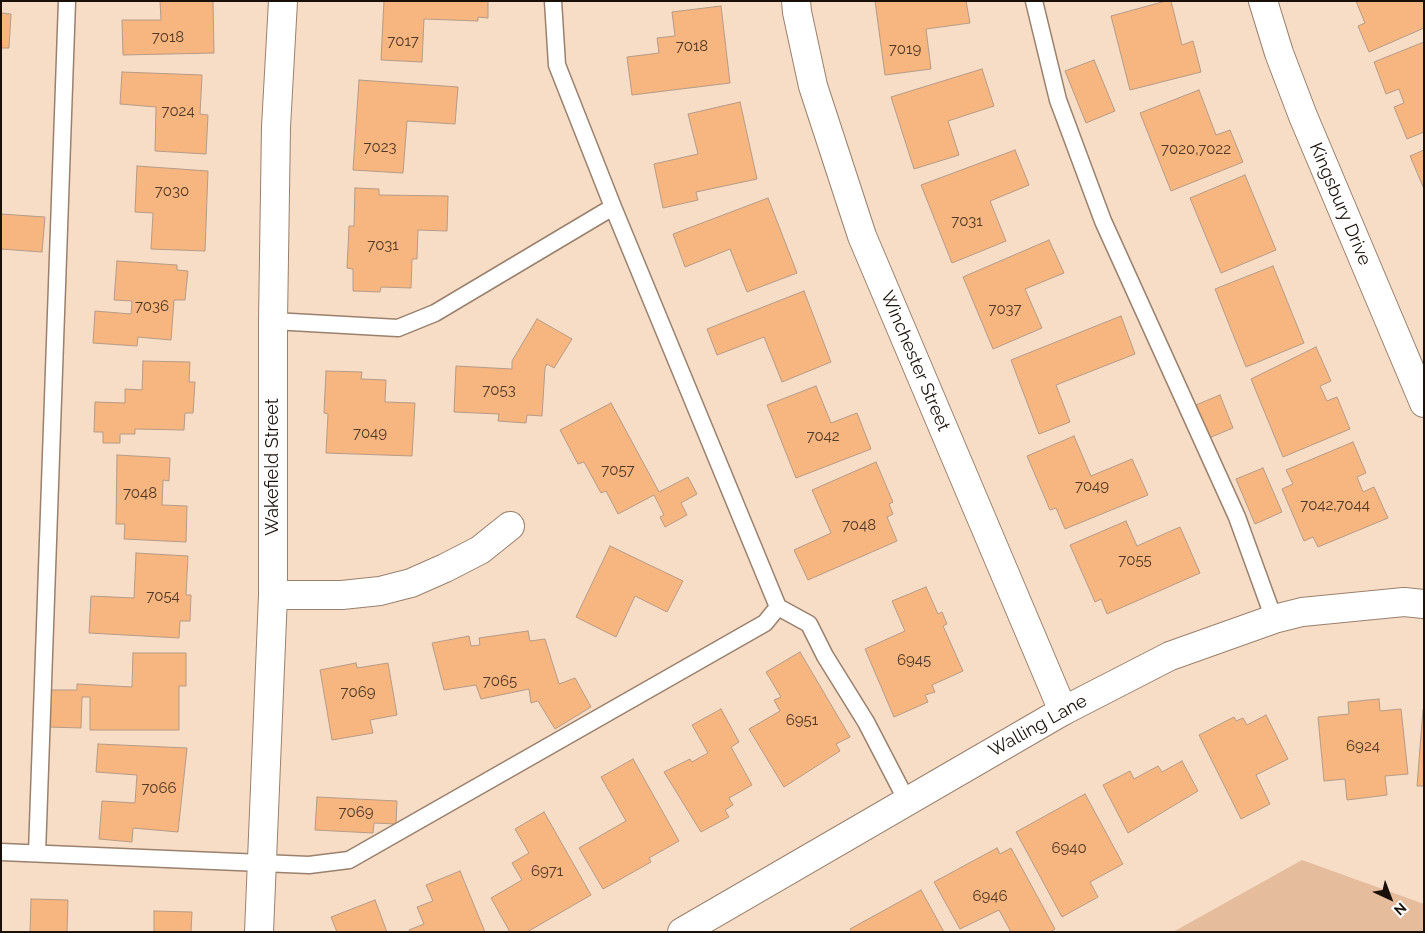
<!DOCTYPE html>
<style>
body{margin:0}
#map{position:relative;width:1425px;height:933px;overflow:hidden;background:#f7dcc6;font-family:Raleway,sans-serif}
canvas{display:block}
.frame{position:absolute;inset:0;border:2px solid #191009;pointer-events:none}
.north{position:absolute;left:1365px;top:873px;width:50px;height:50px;-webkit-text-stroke:4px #fff;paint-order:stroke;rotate:137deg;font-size:14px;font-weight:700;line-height:20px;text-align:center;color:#191009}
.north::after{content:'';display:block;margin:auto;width:18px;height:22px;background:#191009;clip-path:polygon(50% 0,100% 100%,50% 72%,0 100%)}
</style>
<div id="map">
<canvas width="1425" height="933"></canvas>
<div class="frame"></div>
<div class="north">N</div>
</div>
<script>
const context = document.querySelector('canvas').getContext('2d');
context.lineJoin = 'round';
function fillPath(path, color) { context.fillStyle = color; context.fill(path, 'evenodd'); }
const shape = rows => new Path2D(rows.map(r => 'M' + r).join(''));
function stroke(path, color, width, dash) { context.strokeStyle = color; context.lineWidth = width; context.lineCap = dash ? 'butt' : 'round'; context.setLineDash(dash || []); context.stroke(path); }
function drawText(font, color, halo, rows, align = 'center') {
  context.font = font + ' Raleway,sans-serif'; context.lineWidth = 4; context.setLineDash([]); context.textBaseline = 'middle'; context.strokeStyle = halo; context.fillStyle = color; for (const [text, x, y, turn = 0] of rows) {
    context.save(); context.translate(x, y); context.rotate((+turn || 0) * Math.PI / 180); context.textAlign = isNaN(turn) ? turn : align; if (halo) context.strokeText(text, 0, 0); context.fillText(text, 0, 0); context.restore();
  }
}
fillPath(shape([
 [1302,860,1424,904,1424,932,1173,932]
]), '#e5bc9c');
const building = shape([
 [160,1,213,1,214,53,123,55,122,20,161,20,160,1],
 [384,1,488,1,488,18,478,17,478,21,424,19,422,62,381,60,384,1],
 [875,1,966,1,970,23,926,29,931,69,885,75,875,1],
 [1166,1,1171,1,1182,45,1193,41,1201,72,1130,90,1111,16,1166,1],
 [1356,1,1424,1,1424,28,1369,52,1358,26,1365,23,1356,1],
 [721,6,730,83,632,95,627,57,659,53,657,38,675,36,672,12,721,6],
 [1,13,11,14,9,48,1,48,1,13],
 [1424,42,1424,132,1407,139,1394,107,1404,103,1399,89,1386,94,1374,62,1424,42],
 [1094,60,1115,111,1086,123,1065,71,1094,60],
 [982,69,994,106,948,121,959,155,914,169,891,97,982,69],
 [122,72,202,75,200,114,208,115,206,154,155,151,156,107,120,104,122,72],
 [359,80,458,87,455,124,407,121,403,173,353,170,359,80],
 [1199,90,1216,135,1230,130,1243,162,1171,191,1140,113,1199,90],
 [740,102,757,179,696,192,698,200,663,208,654,164,698,154,688,114,740,102],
 [1015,150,1029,185,990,201,1006,241,952,263,921,185,1015,150],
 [1424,150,1424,189,1410,156,1424,150],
 [137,166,208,171,205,251,151,249,153,213,135,212,137,166],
 [1245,175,1276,250,1221,273,1190,198,1245,175],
 [355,188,379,189,379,195,448,196,447,231,418,230,417,259,412,259,411,288,381,287,380,292,353,291,353,269,347,268,349,226,354,226,355,188],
 [768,198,797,273,747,292,730,249,685,267,673,234,768,198],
 [1,214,45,217,42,252,1,249,1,214],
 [1049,240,1064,273,1025,289,1042,328,993,349,963,277,1049,240],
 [117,261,177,265,177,270,188,271,185,300,174,300,171,340,138,337,137,346,93,343,95,311,131,314,132,301,114,300,117,261],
 [1273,266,1304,343,1246,367,1215,289,1273,266],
 [804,291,831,362,782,382,764,337,717,355,707,329,804,291],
 [1121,316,1135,354,1056,385,1070,422,1039,434,1011,360,1121,316],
 [537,319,572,339,554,368,547,364,545,368,542,416,527,415,526,423,498,421,499,414,454,412,456,366,512,369,512,361,537,319],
 [1316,347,1331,381,1320,386,1327,401,1337,397,1350,429,1283,457,1251,379,1316,347],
 [143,361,190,362,189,382,195,382,193,413,185,413,184,430,135,429,135,434,120,434,120,443,103,443,103,432,94,432,95,402,125,403,125,389,142,390,143,361],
 [326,371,362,372,361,379,386,380,385,402,415,403,412,456,326,453,328,414,324,413,326,371],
 [816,386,831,423,857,413,871,449,796,478,767,405,816,386],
 [1220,395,1233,428,1209,438,1196,405,1220,395],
 [611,403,659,492,688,477,697,494,681,503,687,515,665,527,660,517,664,515,654,495,618,514,606,491,601,493,584,462,578,464,560,430,611,403],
 [1074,436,1091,476,1132,459,1148,495,1065,529,1056,508,1050,510,1027,456,1074,436],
 [1353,442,1366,473,1357,477,1363,492,1374,487,1388,518,1318,547,1313,537,1304,541,1282,489,1293,484,1286,470,1353,442],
 [117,455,170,458,169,481,163,480,162,505,187,506,186,542,124,539,125,524,116,524,117,455],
 [876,462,893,502,889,504,893,514,887,517,897,541,808,580,794,550,831,533,812,490,876,462],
 [1263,468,1282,512,1255,524,1236,479,1263,468],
 [1126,521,1137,546,1180,527,1200,573,1107,614,1101,599,1095,602,1070,545,1126,521],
 [610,546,683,581,667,612,635,596,616,637,576,617,610,546],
 [136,553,188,556,186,595,191,595,190,621,180,621,179,638,89,633,91,596,134,598,136,553],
 [926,587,938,614,942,612,947,624,943,626,963,671,932,685,935,692,925,695,928,702,894,717,865,649,905,631,892,601,926,587],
 [528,631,530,641,545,639,559,684,575,678,591,707,555,729,538,701,531,703,529,689,481,699,476,685,444,690,432,643,469,636,471,646,480,645,479,638,528,631],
 [800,652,850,737,836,744,840,751,784,787,749,729,780,711,774,700,781,697,766,672,800,652],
 [133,653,186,653,186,686,179,686,179,730,90,730,90,697,82,697,81,728,48,727,48,690,77,690,77,684,132,687,133,653],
 [356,663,357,668,388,663,397,715,370,720,373,733,332,740,320,670,356,663],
 [1379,699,1380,711,1401,709,1408,774,1385,776,1387,795,1347,800,1345,779,1324,781,1318,717,1349,714,1348,702,1379,699],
 [721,709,739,742,731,747,752,785,729,798,733,805,725,810,729,817,701,832,664,772,690,759,692,762,708,753,692,725,721,709],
 [1423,710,1424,710,1424,786,1417,786,1423,710],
 [1266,715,1288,759,1256,775,1270,804,1241,819,1199,735,1234,717,1236,721,1243,718,1247,725,1266,715],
 [98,744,187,748,178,832,133,828,132,842,99,839,102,801,135,803,137,775,96,772,98,744],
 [633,759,679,841,649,858,651,862,603,889,579,848,626,821,601,777,633,759],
 [1182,761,1198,791,1128,833,1103,785,1130,771,1134,779,1158,766,1162,772,1182,761],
 [1085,794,1123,864,1090,882,1098,897,1062,917,1016,832,1085,794],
 [317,797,397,801,396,824,374,823,373,833,315,830,317,797],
 [544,812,591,895,527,932,510,932,491,898,522,880,512,863,529,853,515,829,544,812],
 [997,848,1000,854,1011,848,1055,929,1050,932,1011,932,999,910,960,929,934,882,997,848],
 [460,871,485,932,410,932,409,930,424,924,417,907,433,901,426,885,460,871],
 [921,890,944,932,852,932,850,929,921,890],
 [31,899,68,900,67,932,30,932,31,899],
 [375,900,387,932,337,932,331,917,375,900],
 [154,911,192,912,191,932,154,932,154,911]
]);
fillPath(building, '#f7b57f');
stroke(building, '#b59b87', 1);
const service = shape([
 [1034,1,1058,100,1103,221,1237,517,1274,619],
 [273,321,398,328,435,313,613,207],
 [778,607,809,624,825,656,866,722,907,801],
 [1,852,309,865,349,860,765,623,778,607,613,207,557,65,553,1],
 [37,853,67,1]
]);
const minor = shape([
 [796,1,797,12,813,86,862,236,1063,711],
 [1263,1,1279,53,1303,116,1424,403],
 [273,595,342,595,380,591,411,583,445,568,480,550,510,526],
 [259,932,273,595,273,321,276,127,283,1]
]);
const tertiary = shape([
 [682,932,1063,711,1170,656,1274,619,1302,612,1404,602,1424,604]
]);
stroke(service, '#9a816d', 19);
stroke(minor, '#9a816d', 30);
stroke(tertiary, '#9a816d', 30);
stroke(service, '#fff', 16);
stroke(minor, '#fff', 28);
stroke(tertiary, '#fff', 28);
drawText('15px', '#503926', null, [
 ["7018",168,37],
 ["7017",403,41],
 ["7018",692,46],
 ["7019",905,49],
 ["7024",178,111],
 ["7023",380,147],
 ["7020,7022",1196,149],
 ["7030",172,191],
 ["7031",967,221],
 ["7031",383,245],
 ["7036",152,306],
 ["7037",1005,309],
 ["7053",499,390],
 ["7049",370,433],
 ["7042",823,436],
 ["7057",618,470],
 ["7049",1092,486],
 ["7048",140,493],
 ["7042,7044",1335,505],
 ["7048",859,525],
 ["7055",1135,560],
 ["7054",163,596],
 ["6945",914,660],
 ["7065",500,681],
 ["7069",358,692],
 ["6951",802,720],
 ["6924",1363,746],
 ["7066",159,788],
 ["7069",356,812],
 ["6940",1069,848],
 ["6971",547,871],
 ["6946",990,896]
]);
drawText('18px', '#191009', '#fff', [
 ["Kingsbury Drive",1340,204,67],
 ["Winchester Street",915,361,67],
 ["Wakefield Street",273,467,-90],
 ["Walling Lane",1038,726,-29]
]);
</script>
